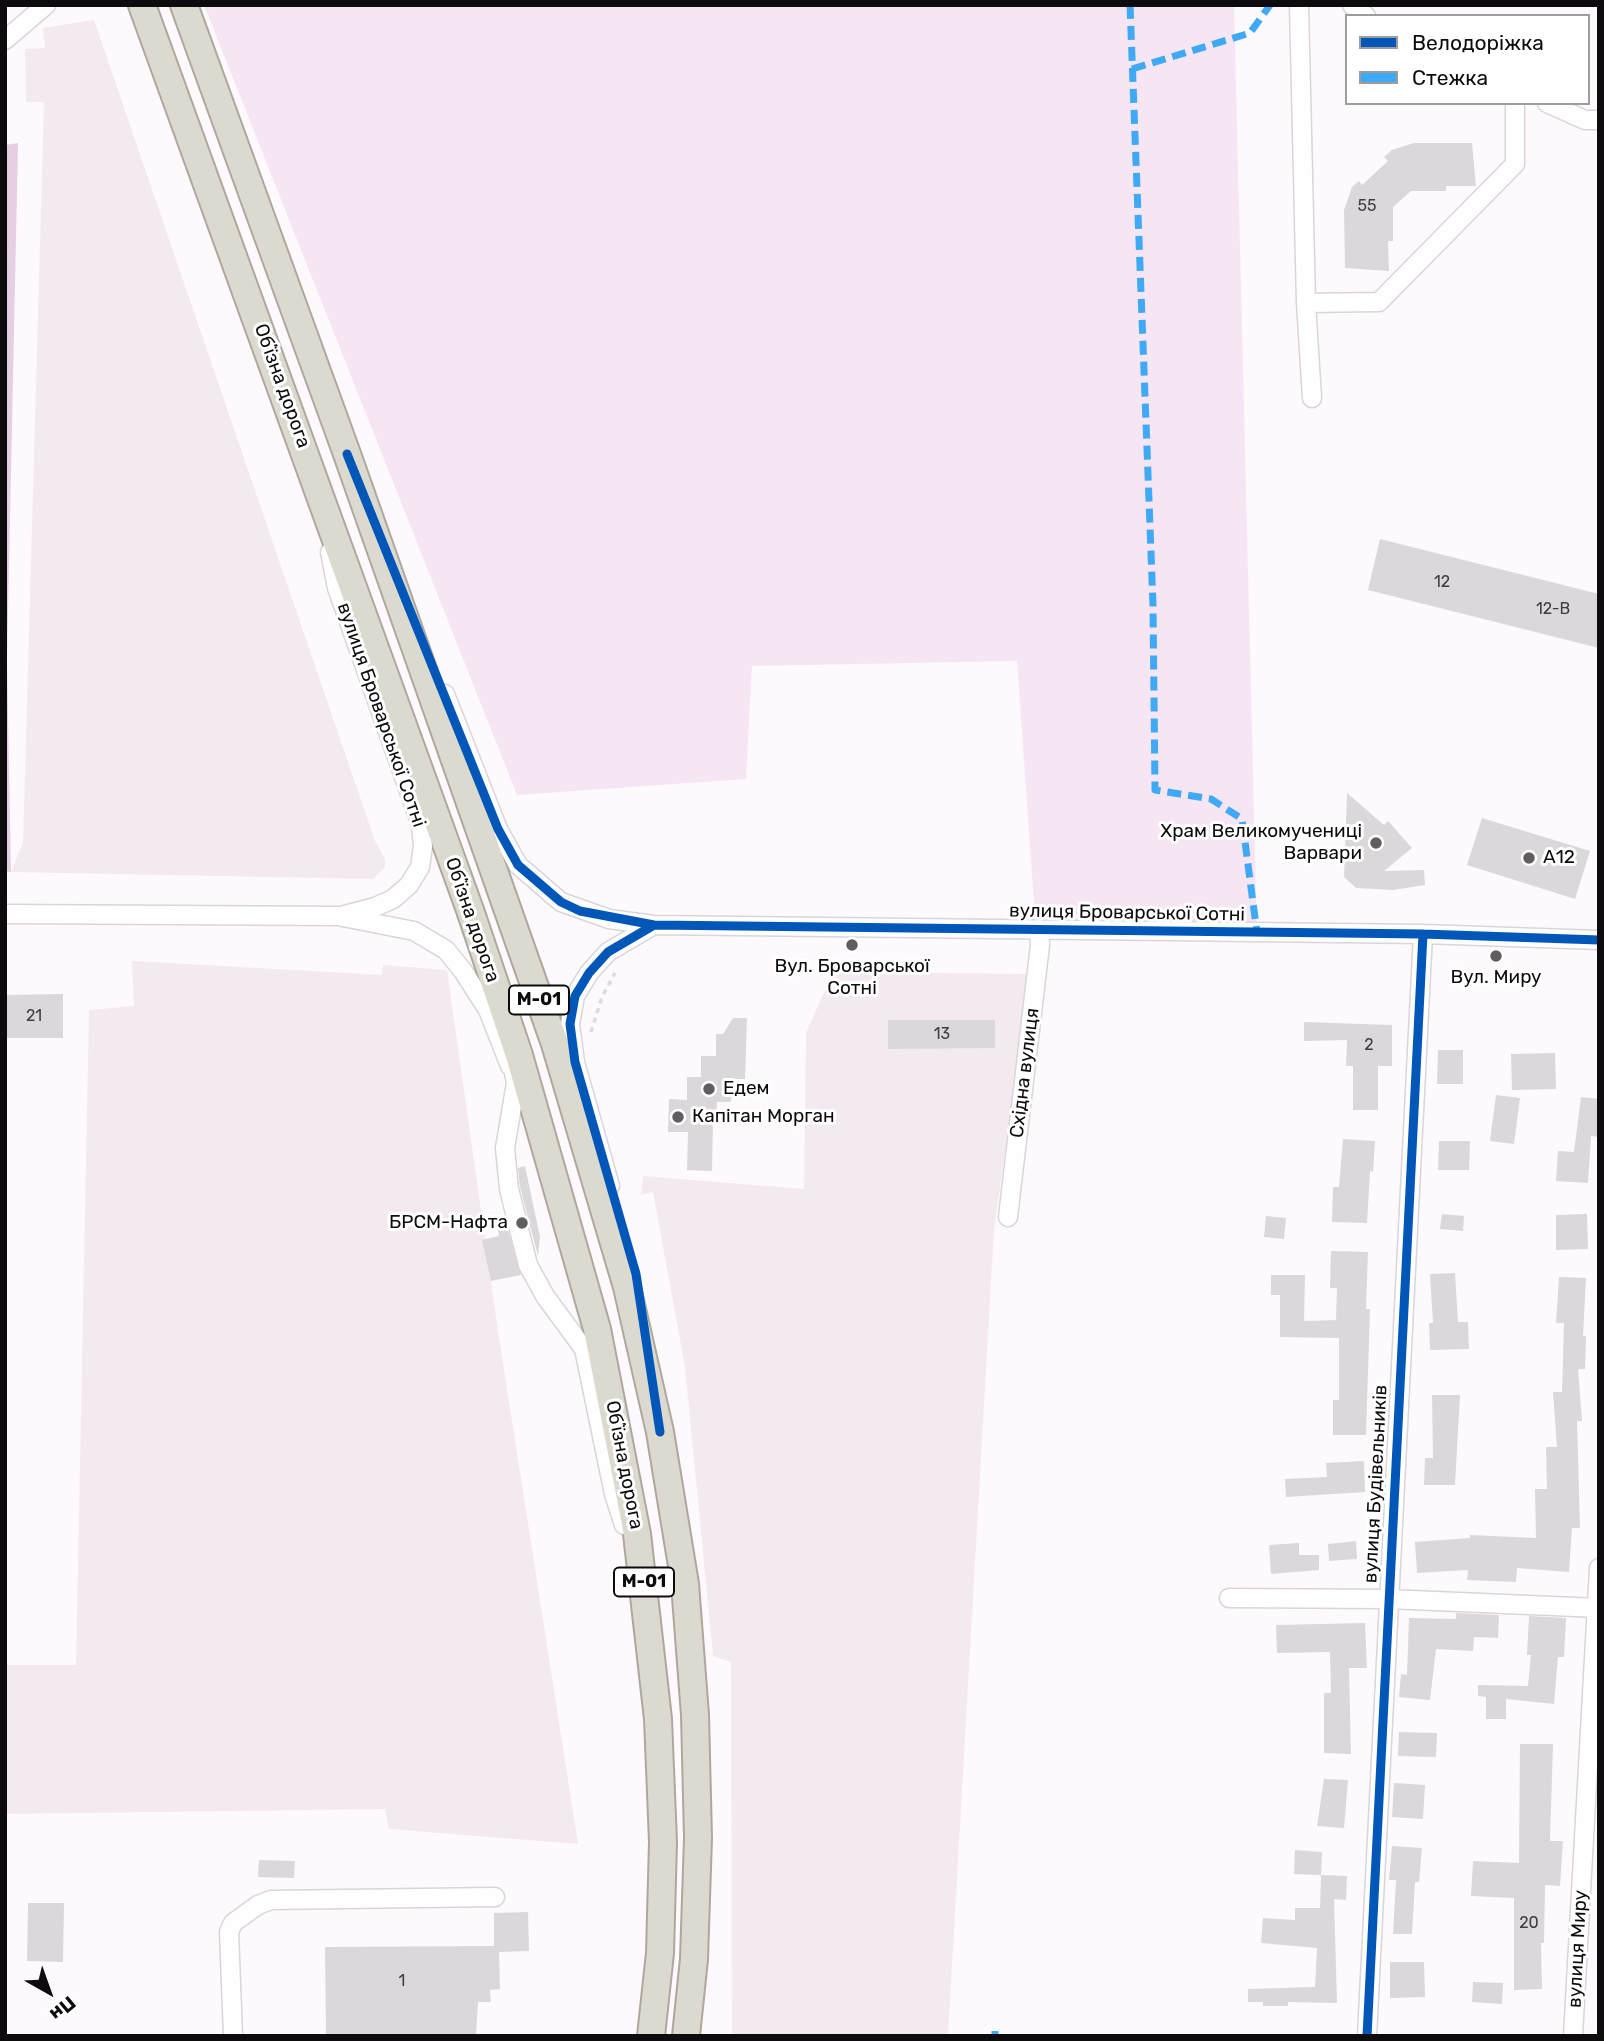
<!DOCTYPE html>
<meta charset="utf-8">
<style>
body{margin:0}
#map{position:relative;width:1604px;height:2041px;overflow:hidden;background:#fef9fd;font-family:Rubik,sans-serif}
canvas{display:block}
.frame{position:absolute;inset:0;border:7px solid #0d0b0d;pointer-events:none}
.legend{position:absolute;left:1345px;top:14px;width:245px;height:91px;box-sizing:border-box;background:#fff;border:2px solid #9e9d9e;margin:0;padding:9px 12px;list-style:none;font-size:21px;color:#0d0b0d}
.legend li{display:flex;align-items:center;gap:14px;height:35px}
.legend b{width:35px;border:2px solid #9e9d9e}
.north{position:absolute;left:14px;top:1957px;width:70px;height:70px;-webkit-text-stroke:5px #fff;paint-order:stroke;rotate:140deg;font-size:19px;font-weight:700;line-height:28px;text-align:center;color:#0d0b0d}
.north::after{content:'';display:block;margin:auto;width:24px;height:32px;background:#0d0b0d;clip-path:polygon(50% 0,100% 100%,50% 72%,0 100%)}
</style>
<div id="map">
<canvas width="1604" height="2041"></canvas>
<div class="frame"></div>
<ul class="legend">
<li><b style="height:9px;background:#0057b8"></b>Велодоріжка</li>
<li><b style="height:9px;background:#3fa9f5"></b>Стежка</li>
</ul>
<div class="north">Пн</div>
</div>
<script>
const context = document.querySelector('canvas').getContext('2d');
context.lineJoin = 'round';
function fillPath(path, color) { context.fillStyle = color; context.fill(path, 'evenodd'); }
const shape = rows => new Path2D(rows.map(r => 'M' + r).join(''));
function stroke(path, color, width, dash) { context.strokeStyle = color; context.lineWidth = width; context.lineCap = dash ? 'butt' : 'round'; context.setLineDash(dash || []); context.stroke(path); }
function drawText(font, color, halo, rows, align = 'center') {
  context.font = font + ' Rubik,sans-serif'; context.lineWidth = 6; context.setLineDash([]); context.textBaseline = 'middle'; context.strokeStyle = halo; context.fillStyle = color; for (const [text, x, y, turn = 0] of rows) {
    context.save(); context.translate(x, y); context.rotate((+turn || 0) * Math.PI / 180); context.textAlign = isNaN(turn) ? turn : align; if (halo) context.strokeText(text, 0, 0); context.fillText(text, 0, 0); context.restore();
  }
}
fillPath(shape([
 [94,20,375,841,385,859,385,867,373,879,11,872,23,843,44,102,26,102,25,49,45,48,43,28],
 [132,961,382,975,383,965,447,970,498,1331,578,1844,389,1829,385,1809,5,1814,6,1665,76,1665,89,1010,134,1006],
 [833,972,1030,974,994,1230,948,2036,732,2036,731,1662,713,1656,685,1367,653,1192,641,1195,643,1176,804,1189,806,1033]
]), '#f3eaf1');
fillPath(shape([
 [204,5,1234,5,1257,933,1035,917,1017,661,752,666,746,779,517,795]
]), '#f6e6f4');
fillPath(shape([
 [18,143,7,660,11,872,5,871,5,145]
]), '#e5cfe2');
fillPath(shape([
 [1414,143,1472,143,1476,186,1446,186,1446,191,1411,191,1393,207,1393,241,1388,241,1389,271,1345,268,1344,210,1352,187,1359,181,1362,185,1388,161,1384,157,1392,150],
 [1380,539,1599,594,1599,648,1368,590],
 [1347,793,1384,825,1388,821,1412,848,1384,871,1424,870,1425,885,1393,890,1356,888,1344,877],
 [1482,818,1590,851,1575,899,1467,865],
 [63,994,63,1038,5,1038,5,995],
 [733,1018,747,1018,745,1079,732,1079,731,1102,717,1102,717,1114,713,1116,712,1171,687,1170,688,1132,668,1132,669,1099,687,1100,687,1077,701,1077,701,1056,716,1056,716,1034,723,1034],
 [888,1020,995,1020,995,1048,888,1049],
 [1304,1022,1392,1025,1392,1066,1378,1066,1378,1110,1353,1110,1353,1066,1346,1066,1347,1040,1304,1041],
 [1438,1050,1463,1050,1463,1084,1437,1084],
 [1555,1053,1556,1089,1512,1090,1511,1054],
 [1496,1095,1520,1098,1514,1144,1490,1141],
 [1581,1097,1599,1099,1599,1137,1591,1136,1588,1183,1556,1181,1558,1151,1574,1152],
 [1343,1139,1375,1141,1373,1172,1370,1171,1367,1223,1332,1222,1333,1187,1339,1187],
 [1439,1141,1470,1141,1469,1170,1438,1170],
 [525,1166,540,1237,538,1256,520,1187,518,1168],
 [1442,1214,1464,1216,1463,1231,1440,1229],
 [1587,1214,1588,1249,1556,1250,1556,1215],
 [1266,1216,1286,1218,1284,1239,1264,1237],
 [506,1223,521,1275,491,1281,482,1240,499,1236,497,1225],
 [1331,1251,1368,1252,1366,1309,1370,1309,1366,1435,1333,1435,1333,1400,1339,1400,1339,1338,1280,1337,1280,1295,1271,1295,1271,1275,1305,1275,1304,1321,1336,1320,1337,1288,1330,1288],
 [1455,1273,1458,1322,1468,1322,1469,1349,1430,1350,1429,1323,1433,1323,1430,1274],
 [1559,1277,1586,1278,1583,1336,1586,1336,1585,1369,1578,1369,1582,1421,1577,1421,1580,1528,1572,1528,1569,1572,1517,1568,1516,1582,1467,1580,1468,1570,1417,1573,1415,1542,1470,1538,1470,1535,1536,1538,1535,1489,1547,1489,1546,1447,1557,1447,1553,1392,1562,1392,1564,1323,1556,1323],
 [1432,1395,1460,1395,1455,1485,1424,1485,1425,1458,1433,1458],
 [1364,1461,1365,1492,1286,1497,1285,1479,1327,1477,1326,1463],
 [1356,1541,1357,1559,1329,1561,1328,1544],
 [1299,1543,1299,1555,1319,1555,1319,1570,1271,1574,1269,1545],
 [1456,1613,1499,1615,1498,1638,1474,1637,1473,1651,1436,1649,1430,1700,1399,1697,1401,1674,1407,1675,1409,1618,1456,1619],
 [1529,1616,1566,1618,1564,1657,1558,1657,1554,1704,1506,1699,1506,1719,1486,1719,1486,1697,1478,1696,1478,1685,1528,1686,1531,1655,1527,1655],
 [1365,1623,1367,1668,1349,1668,1351,1754,1324,1753,1324,1693,1331,1693,1330,1652,1277,1653,1276,1625],
 [1399,1732,1437,1733,1436,1757,1398,1756],
 [1520,1744,1553,1744,1550,1841,1563,1841,1560,1886,1545,1885,1544,1943,1541,1943,1542,1989,1514,1990,1514,1898,1471,1896,1473,1861,1519,1863],
 [1324,1779,1348,1780,1344,1828,1317,1826],
 [1394,1783,1425,1785,1423,1819,1392,1817],
 [1392,1846,1422,1848,1419,1882,1415,1882,1412,1934,1393,1934,1396,1880,1389,1880],
 [1295,1850,1322,1852,1321,1875,1294,1874],
 [259,1860,295,1861,294,1878,258,1877],
 [1321,1875,1347,1876,1346,1900,1334,1899,1337,2003,1288,2002,1288,2006,1263,2006,1263,2002,1248,2002,1248,1989,1315,1987,1317,1948,1261,1943,1263,1918,1295,1920,1295,1908,1320,1908],
 [28,1903,64,1903,63,1962,27,1961],
 [528,1912,529,1951,499,1952,500,1989,490,1990,491,2002,478,2002,476,2036,326,2036,325,1947,494,1946,494,1913],
 [1390,1962,1424,1962,1425,1997,1390,1998],
 [1473,1982,1503,1983,1502,2004,1472,2002]
]), '#dbd7da');
const minor = shape([
 [1299,5,1306,303,1312,398],
 [1352,5,1366,16],
 [5,40,46,5],
 [1547,103,1585,120,1599,120],
 [1306,303,1379,302,1515,164,1515,103],
 [330,552,337,588,421,825,423,846,420,867,409,885,393,899,375,907,345,915],
 [445,694,498,829,518,865,561,902,609,919,654,925,1423,934,1599,940],
 [5,914,338,916,414,931,446,950,463,971,488,1010,510,1066],
 [513,1068,516,1083,505,1148,509,1189,528,1265,545,1296,584,1349,614,1494,624,1525],
 [610,1186,575,1062,570,1024,575,996,589,973,608,952,654,925],
 [1008,1217,1040,945,1039,929],
 [1229,1598,1388,1599,1599,1608],
 [233,2036,229,1932,233,1923,258,1905,271,1900,495,1897],
 [1367,2036,1423,934],
 [1573,2036,1599,1568]
]);
const highway = shape([
 [142,5,470,910,519,1055,597,1329,637,1534,658,1719,663,1842,660,1953,651,2036],
 [184,5,347,454,555,1044,627,1287,660,1432,685,1584,695,1715,698,1838,694,1959,686,2036]
]);
stroke(minor, '#d9d5d8', 21);
stroke(highway, '#aca89d', 30);
stroke(shape([
 [591,1032,602,997,615,973]
]), '#dcdbdc', 3.5, [5, 5]);
stroke(minor, '#fffeff', 18);
stroke(highway, '#dcdacf', 26);
stroke(shape([
 [1130,5,1153,605,1155,790,1211,799,1242,819,1257,933],
 [1132,69,1250,33,1270,5],
 [995,2036,995,2031]
]), '#3fa9f5', 7, [14, 7]);
stroke(shape([
 [347,454,498,829,518,865,561,902,580,911,654,925,1423,934,1599,940],
 [654,925,608,952,589,973,575,996,570,1024,575,1062,636,1274,660,1432],
 [1367,2036,1423,934]
]), '#0057b8', 9);
for (const [x, y, r, color] of [
 [1376,843,7,"#615e61"],
 [1529,858,7,"#615e61"],
 [852,945,7,"#615e61"],
 [1496,956,7,"#615e61"],
 [709,1089,7,"#615e61"],
 [678,1117,7,"#615e61"],
 [522,1223,7,"#615e61"]
]) { const dot = new Path2D(); dot.arc(x, y, r, 0, 2 * Math.PI); context.fillStyle = color; context.fill(dot); stroke(dot, '#fff', 2.5); }
drawText('16px', '#403e40', null, [
 ["55",1367,206],
 ["12",1442,582],
 ["12-В",1553,609],
 ["21",34,1016],
 ["13",942,1034],
 ["2",1369,1045],
 ["20",1529,1923],
 ["1",402,1981]
]);
for (const [x, y, w] of [
 [539,1000,60],
 [644,1582,60]
]) { const box = new Path2D(); box.roundRect(x - w / 2, y - 14.5, w, 29, 5); context.fillStyle = '#fff'; context.fill(box); stroke(box, '#0d0b0d', 2); }
drawText('bold 18px', '#0d0b0d', null, [
 ["М-01",539,1000],
 ["М-01",644,1582]
]);
drawText('19px', '#0d0b0d', '#fff', [
 ["Обʼїзна дорога",282,386,70],
 ["вулиця Броварської Сотні",381,715,71],
 ["вулиця Броварської Сотні",1127,913,1],
 ["Обʼїзна дорога",472,920,71],
 ["Східна вулиця",1025,1073,-83],
 ["Обʼїзна дорога",624,1465,79],
 ["вулиця Будівельників",1376,1484,-87],
 ["вулиця Миру",1578,1949,-87]
]);
drawText('19px', '#0d0b0d', '#fff', [
 ["Храм Великомучениці",1362,832,"right"],
 ["Варвари",1362,854,"right"],
 ["А12",1543,858],
 ["Вул. Броварської",852,967,"center"],
 ["Cотні",852,989,"center"],
 ["Вул. Миру",1496,978,"center"],
 ["Едем",723,1089],
 ["Капітан Морган",692,1117],
 ["БРСМ-Нафта",508,1223,"right"]
], 'left');
</script>
